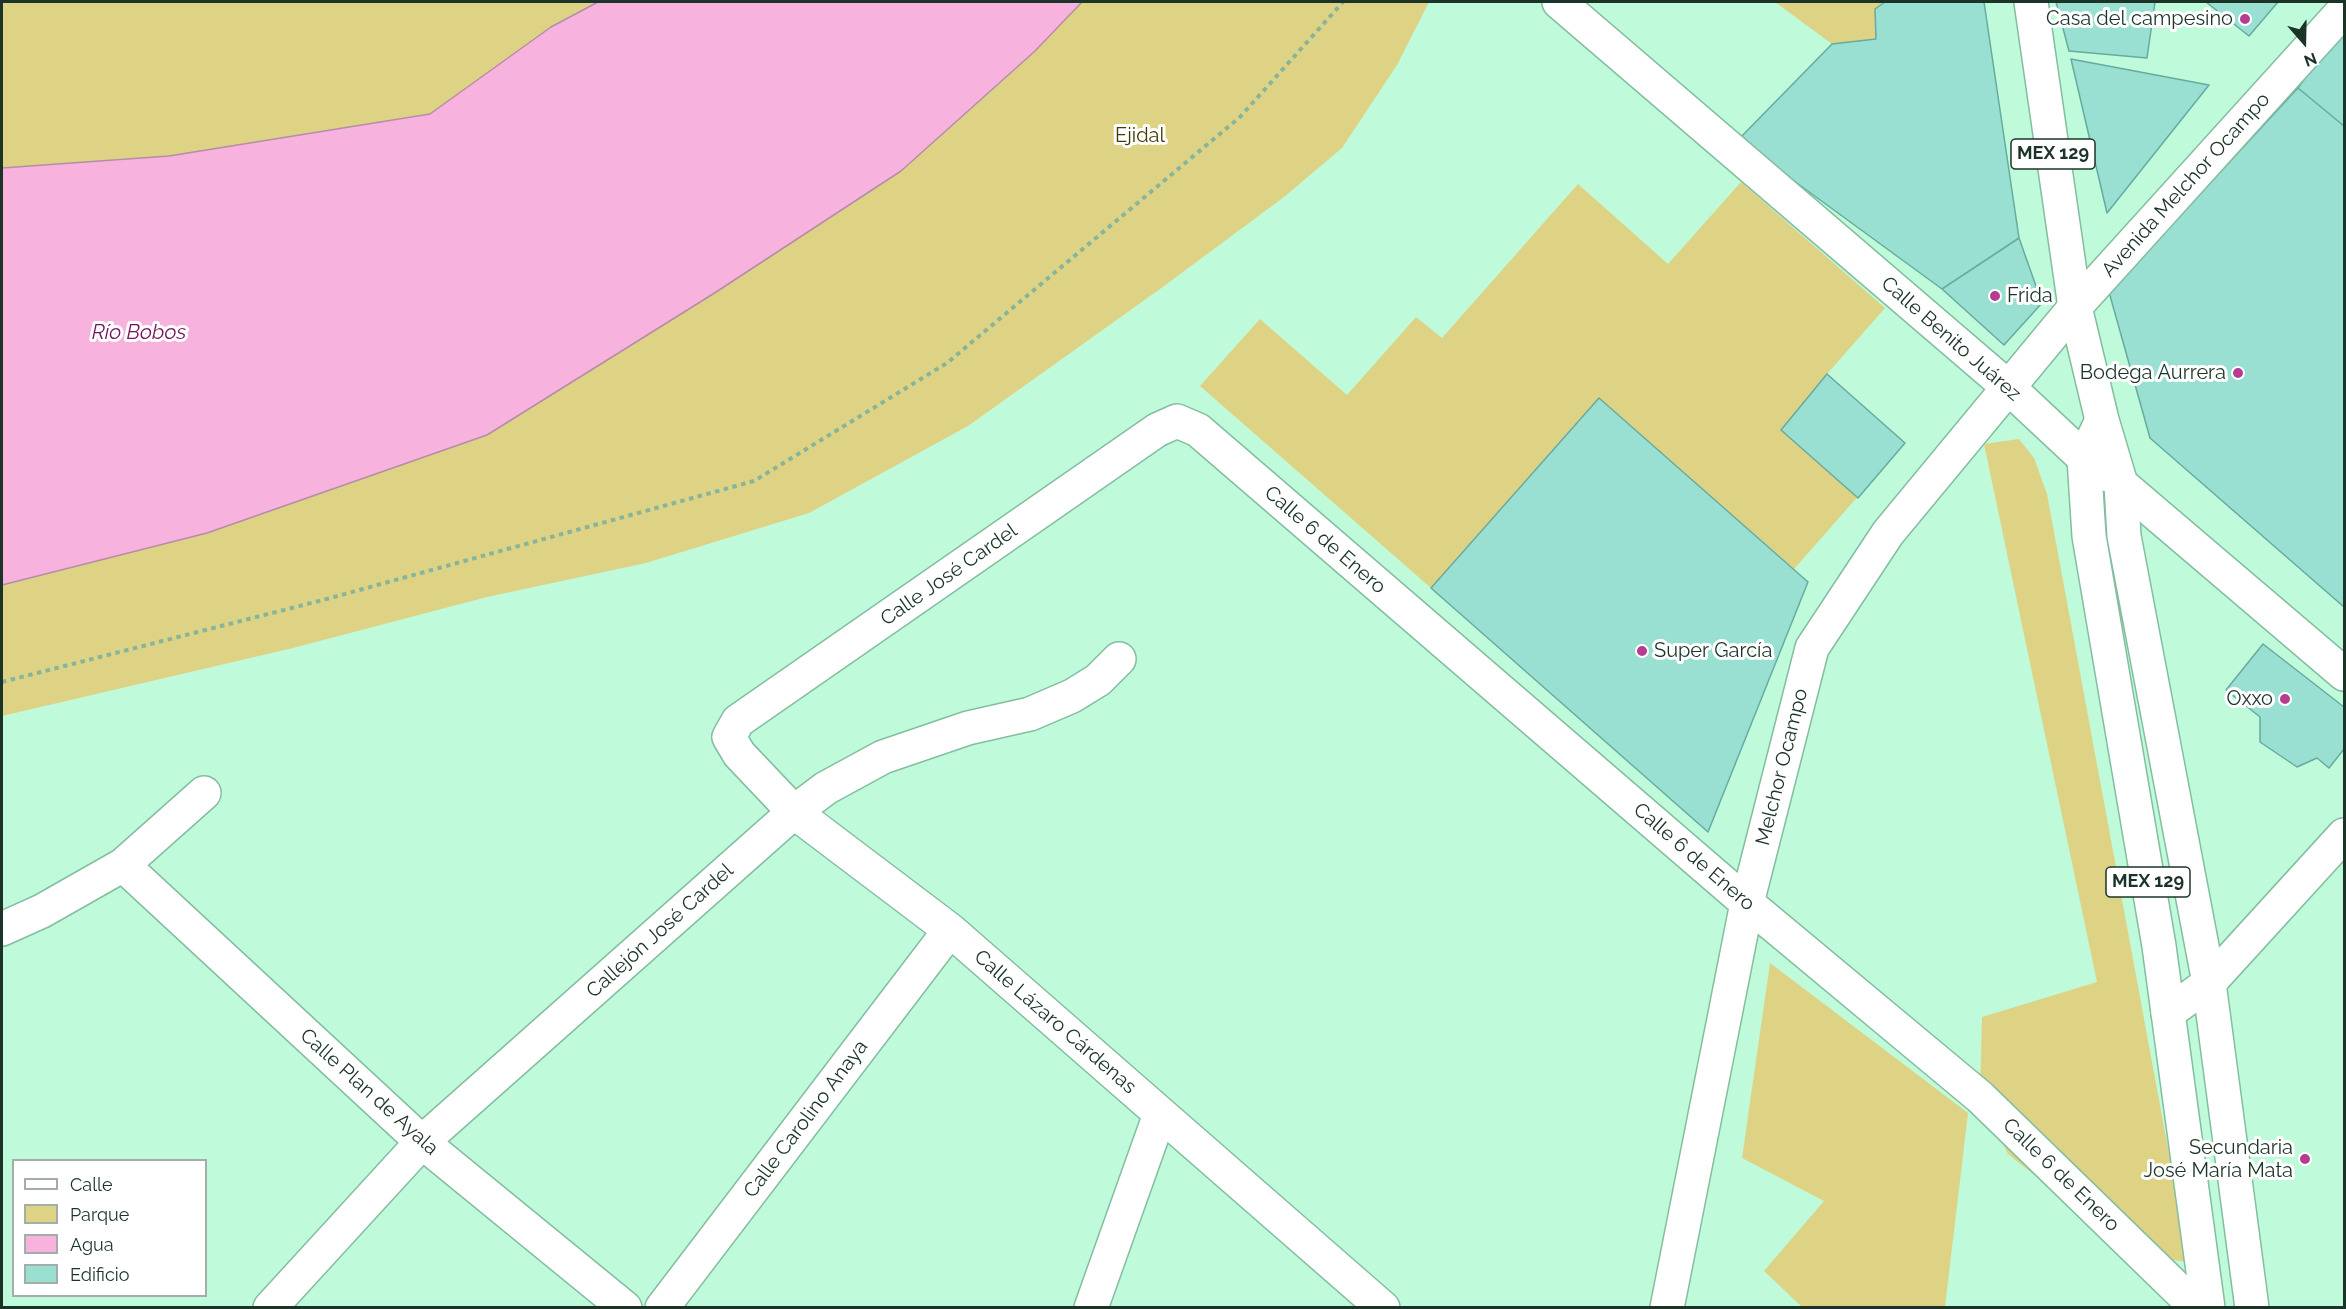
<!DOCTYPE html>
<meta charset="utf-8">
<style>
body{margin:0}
#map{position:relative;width:2346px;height:1309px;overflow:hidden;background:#bffada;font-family:Raleway,sans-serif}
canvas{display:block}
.frame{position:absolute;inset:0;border:3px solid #1c3428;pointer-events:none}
.legend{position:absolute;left:12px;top:1159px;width:195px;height:138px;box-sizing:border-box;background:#fff;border:2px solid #a4aea9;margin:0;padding:8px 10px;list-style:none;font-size:18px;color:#1c3428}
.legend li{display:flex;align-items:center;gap:12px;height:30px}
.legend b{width:30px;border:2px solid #a4aea9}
.north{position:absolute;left:2274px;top:12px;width:60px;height:60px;-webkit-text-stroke:4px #fff;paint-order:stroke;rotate:160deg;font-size:16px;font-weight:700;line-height:24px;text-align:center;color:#1c3428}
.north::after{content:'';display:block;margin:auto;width:21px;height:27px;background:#1c3428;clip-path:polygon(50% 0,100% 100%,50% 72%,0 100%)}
</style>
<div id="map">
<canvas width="2346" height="1309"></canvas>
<div class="frame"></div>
<ul class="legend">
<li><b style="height:8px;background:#fff"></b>Calle</li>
<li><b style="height:16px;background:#ded385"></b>Parque</li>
<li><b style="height:16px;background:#f7b3dd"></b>Agua</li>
<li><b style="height:16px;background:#99dfd2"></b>Edificio</li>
</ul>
<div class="north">N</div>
</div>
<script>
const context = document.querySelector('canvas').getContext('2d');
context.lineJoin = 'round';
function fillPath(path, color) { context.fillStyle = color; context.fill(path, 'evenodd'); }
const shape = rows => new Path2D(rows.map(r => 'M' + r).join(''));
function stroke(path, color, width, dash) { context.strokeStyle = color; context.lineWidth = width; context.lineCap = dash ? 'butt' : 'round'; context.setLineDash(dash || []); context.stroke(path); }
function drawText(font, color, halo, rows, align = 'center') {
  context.font = font + ' Raleway,sans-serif'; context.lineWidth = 6; context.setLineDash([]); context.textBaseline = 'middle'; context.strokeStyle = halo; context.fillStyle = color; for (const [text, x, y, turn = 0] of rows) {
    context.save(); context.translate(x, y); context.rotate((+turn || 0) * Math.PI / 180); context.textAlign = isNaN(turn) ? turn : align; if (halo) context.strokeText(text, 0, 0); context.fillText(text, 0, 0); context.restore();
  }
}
fillPath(shape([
 [2,2,598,2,551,27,430,114,169,156,2,168],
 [1082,2,1429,2,1397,65,1342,148,1284,197,1160,289,968,426,809,513,646,563,487,597,293,648,2,716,2,585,207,533,487,435,713,294,901,171,1035,51],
 [1775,2,1885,2,1875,9,1876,39,1832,44],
 [1741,182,1885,308,1827,374,1905,443,1794,569,1599,398,1431,588,1200,386,1260,319,1347,395,1416,317,1442,338,1578,184,1668,264],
 [2019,439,2034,458,2047,494,2189,1262,2134,1255,2008,1154,1980,1097,1982,1017,2097,982,1984,444],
 [1770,963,1968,1113,1945,1307,1802,1307,1764,1271,1824,1201,1742,1158]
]), '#ded385');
const water = shape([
 [598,2,1082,2,1035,51,901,171,713,294,487,435,207,533,2,585,2,168,169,156,430,114,551,27,598,2]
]);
fillPath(water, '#f7b3dd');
stroke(water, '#b58da7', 1.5);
const building = shape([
 [1885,2,1984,2,2019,238,1942,289,1738,140,1832,44,1876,39,1875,9,1885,2],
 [2056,2,2155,2,2147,58,2069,51,2056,2],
 [2206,2,2278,2,2249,36,2206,2],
 [2344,23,2344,126,2298,88,2344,23],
 [2071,59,2209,85,2107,213,2071,59],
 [2298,88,2344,126,2344,607,2150,438,2109,292,2298,88],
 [2019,238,2042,303,2004,345,1942,289,2019,238],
 [1827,374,1905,443,1858,498,1781,430,1827,374],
 [1599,398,1808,582,1708,832,1431,588,1599,398],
 [2263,644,2344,707,2344,749,2329,768,2317,758,2297,767,2260,742,2260,717,2226,690,2263,644]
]);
fillPath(building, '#99dfd2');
stroke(building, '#66ab9f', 1.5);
const street = shape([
 [1559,2,2008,387,2084,458,2108,475],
 [123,865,422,1142,625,1308],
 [2,929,42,911,123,865,204,793],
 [2168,1013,2209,983,2344,835],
 [270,1308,422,1142,794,812,826,788,883,757,968,728,1030,714,1072,696,1098,680,1119,659],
 [662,1308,950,930],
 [1091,1308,1160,1114],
 [1383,1308,950,930,794,812,739,754,729,737,738,721,1157,430,1177,421,1198,430,1747,903,1980,1097,2197,1308],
 [1667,1308,1747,903,1812,648,1888,533,2075,307]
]);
const secondary = shape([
 [2075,307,2344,10],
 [2121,484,2344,674]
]);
const primary = shape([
 [2031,2,2075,307,2102,420,2121,484,2124,536,2209,983,2252,1308],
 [2102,420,2084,458,2089,536,2159,946,2208,1308]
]);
stroke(street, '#84bda0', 36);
stroke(secondary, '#84bda0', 36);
stroke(primary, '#84bda0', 36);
stroke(shape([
 [2,682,323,600,754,481,947,363,1240,117,1343,2]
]), '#86b59c', 4, [4.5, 4.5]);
stroke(street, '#fff', 33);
stroke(secondary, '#fff', 33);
stroke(primary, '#fff', 33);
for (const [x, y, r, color] of [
 [2245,19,6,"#b43c91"],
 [1995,296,6,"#b43c91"],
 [2238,373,6,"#b43c91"],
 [1642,651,6,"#b43c91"],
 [2285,699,6,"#b43c91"],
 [2305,1159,6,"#b43c91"]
]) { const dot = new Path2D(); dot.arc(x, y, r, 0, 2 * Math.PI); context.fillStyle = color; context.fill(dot); stroke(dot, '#fff', 2); }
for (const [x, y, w] of [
 [2053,154,84],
 [2148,882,84]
]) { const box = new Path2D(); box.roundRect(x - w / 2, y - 15, w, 30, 4.5); context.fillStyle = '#fff'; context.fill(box); stroke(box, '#1c3428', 1.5); }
drawText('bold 18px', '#1c3428', null, [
 ["MEX 129",2053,154],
 ["MEX 129",2148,882]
]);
drawText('20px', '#1c3428', '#fff', [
 ["Casa del campesino",2233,19],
 ["Frida",2007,296,"left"],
 ["Bodega Aurrera",2226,373],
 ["Super García",1654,651,"left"],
 ["Oxxo",2273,699],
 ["Secundaria",2293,1148],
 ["José María Mata",2293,1171]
], 'right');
drawText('20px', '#453d00', '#fff', [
 ["Ejidal",1140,136]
]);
drawText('20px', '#1c3428', '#fff', [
 ["Avenida Melchor Ocampo",2186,185,-48],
 ["Calle Benito Juárez",1951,339,41],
 ["Calle 6 de Enero",1325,540,41],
 ["Calle José Cardel",949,575,-35],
 ["Melchor Ocampo",1782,767,-76],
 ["Calle 6 de Enero",1694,857,41],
 ["Callejón José Cardel",660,931,-42],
 ["Calle Lázaro Cárdenas",1055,1022,41],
 ["Calle Plan de Ayala",369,1092,42],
 ["Calle Carolino Anaya",806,1119,-53],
 ["Calle 6 de Enero",2061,1175,44]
]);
drawText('italic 21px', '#76155d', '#fff', [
 ["Río Bobos",139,333]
]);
</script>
